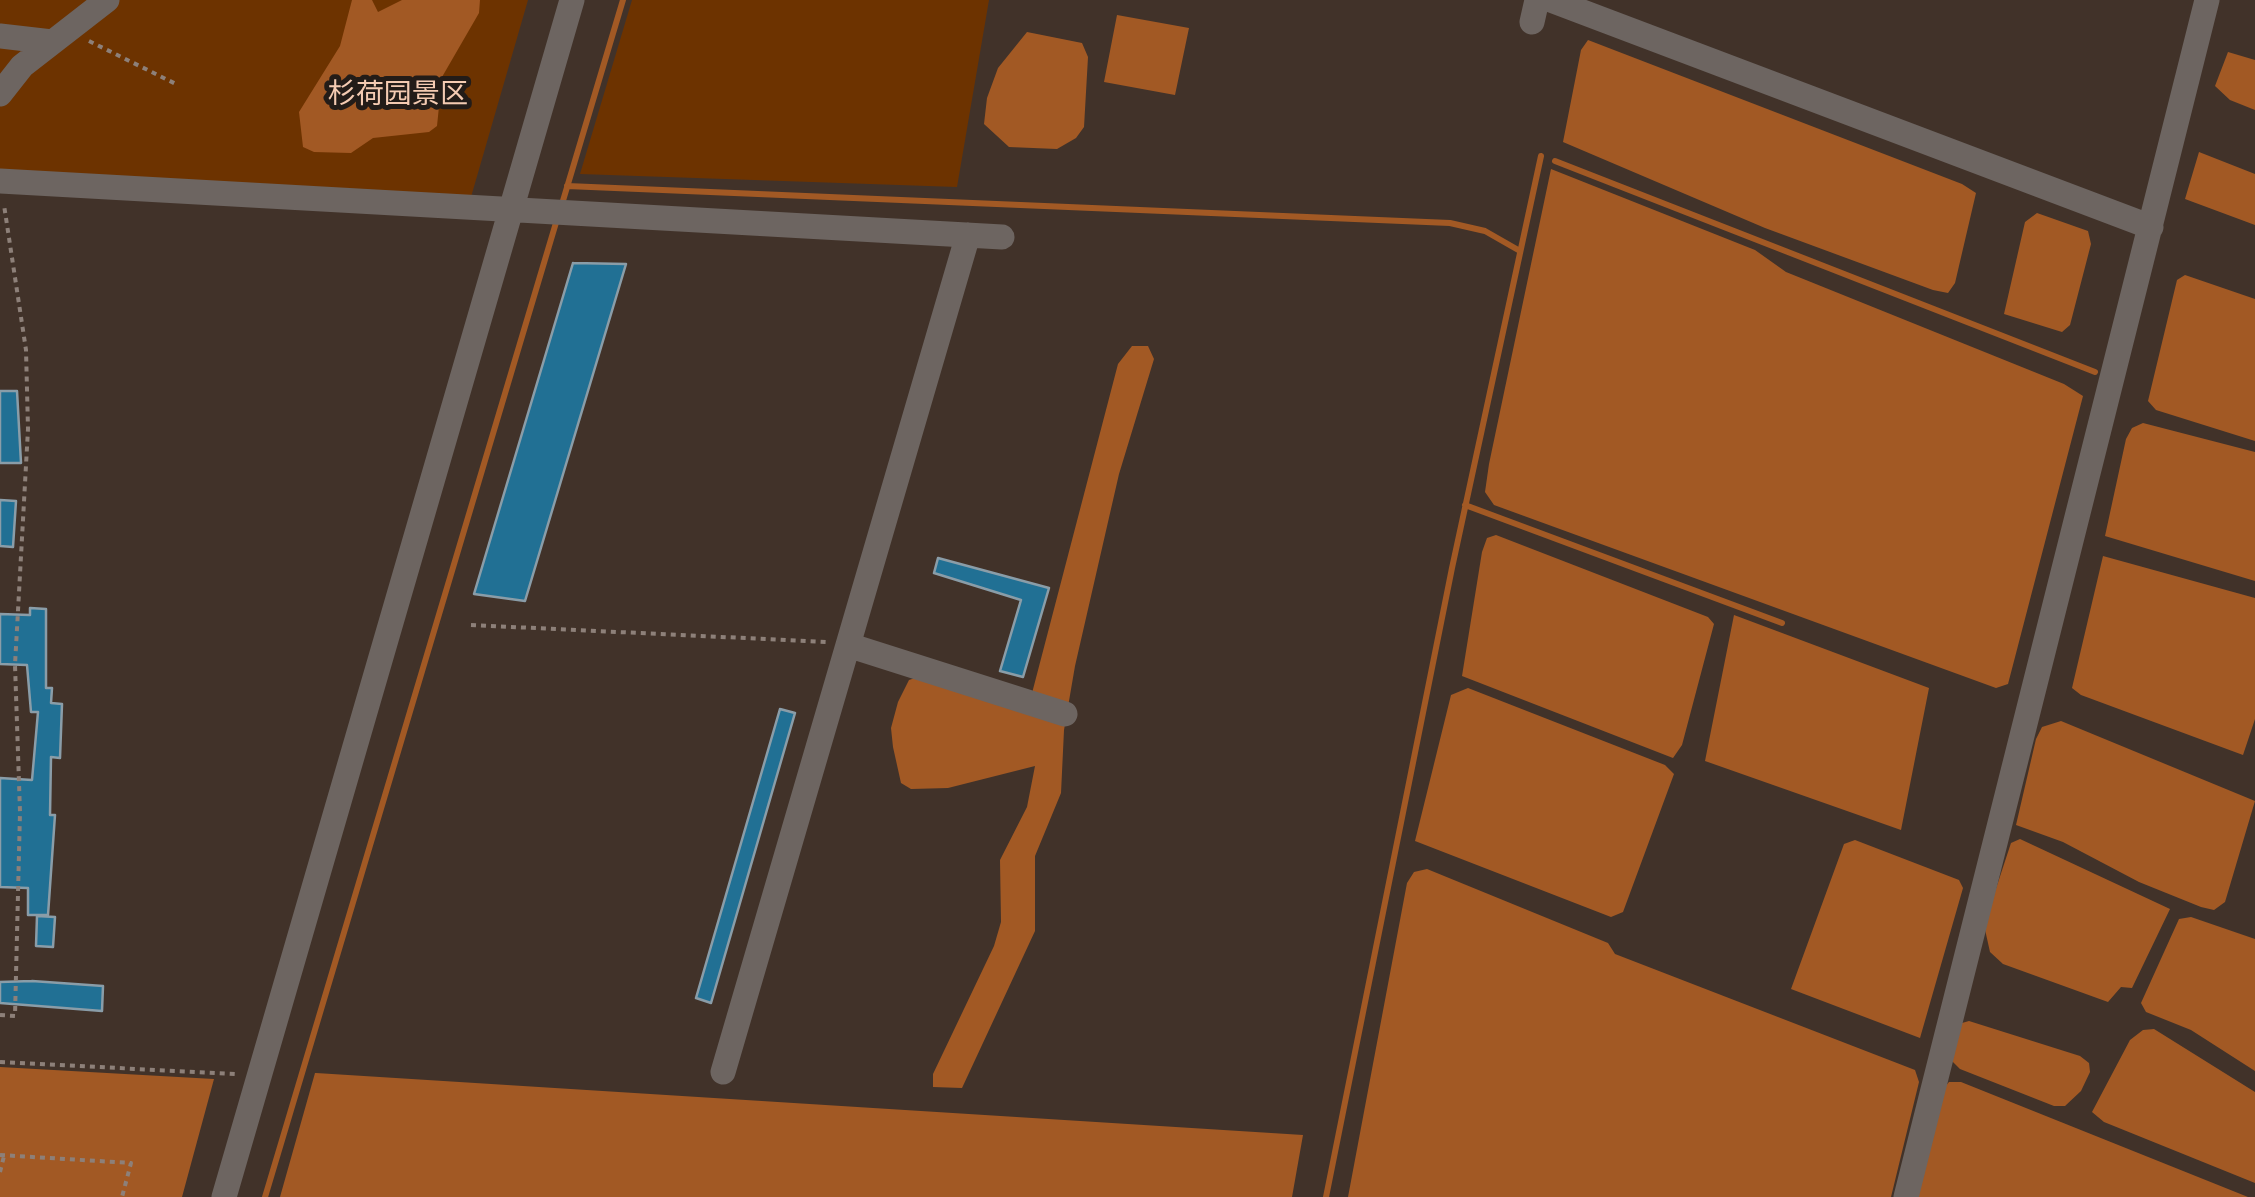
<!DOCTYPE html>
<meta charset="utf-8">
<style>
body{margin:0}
canvas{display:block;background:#413229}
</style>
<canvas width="2255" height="1197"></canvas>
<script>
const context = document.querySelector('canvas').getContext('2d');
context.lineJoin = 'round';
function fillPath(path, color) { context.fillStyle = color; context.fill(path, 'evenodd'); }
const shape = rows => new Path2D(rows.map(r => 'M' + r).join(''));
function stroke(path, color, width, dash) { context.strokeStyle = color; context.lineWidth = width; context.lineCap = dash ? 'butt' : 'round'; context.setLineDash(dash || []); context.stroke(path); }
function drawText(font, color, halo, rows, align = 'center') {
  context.font = font + ' "Sofia Sans Condensed","Noto Sans SC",sans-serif'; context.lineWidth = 10; context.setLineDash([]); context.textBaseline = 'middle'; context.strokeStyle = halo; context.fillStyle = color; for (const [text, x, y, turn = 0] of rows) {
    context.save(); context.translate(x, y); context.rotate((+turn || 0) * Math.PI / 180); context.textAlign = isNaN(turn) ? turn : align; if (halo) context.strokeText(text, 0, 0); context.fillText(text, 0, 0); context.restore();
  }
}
fillPath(shape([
 [0,0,528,0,471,197,0,170],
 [632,0,989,0,957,187,580,174]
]), '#6d3300');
fillPath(shape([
 [352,0,372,0,378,12,402,0,480,0,479,13,442,77,437,126,429,132,373,138,351,153,314,152,303,147,299,112,340,46],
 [1117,15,1189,28,1175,95,1104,82],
 [1027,32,1082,43,1088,57,1084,127,1076,138,1057,149,1009,147,984,124,987,98,998,68],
 [1588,40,1962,184,1976,193,1955,283,1948,293,1933,290,1765,228,1563,142,1581,50],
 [2228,52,2255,60,2255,110,2230,100,2215,86],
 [2199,152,2255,174,2255,225,2185,199],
 [1551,169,1755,250,1786,272,2064,384,2083,396,2008,684,1996,688,1494,505,1485,492,1489,464],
 [2037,213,2088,231,2091,244,2070,325,2062,332,2004,314,2025,222],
 [2185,275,2255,299,2255,441,2156,410,2148,401,2177,280],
 [1132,346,1148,346,1154,359,1119,474,1075,666,1064,730,1061,793,1035,856,1035,931,962,1088,933,1087,933,1074,994,946,1001,922,1000,860,1027,807,1035,766,948,788,911,789,901,783,893,747,891,728,898,702,909,680,915,678,1031,697,1118,364],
 [2143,423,2255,452,2255,581,2105,536,2126,439,2132,428],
 [1496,535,1708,617,1714,624,1682,745,1673,758,1462,676,1482,552,1487,538],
 [2103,556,2255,598,2255,719,2243,755,2081,695,2072,688],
 [1734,615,1929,688,1901,830,1705,761],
 [1468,688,1665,765,1674,774,1623,912,1611,917,1415,841,1451,695],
 [2061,721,2255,801,2225,902,2214,910,2201,907,2139,882,2063,842,2016,825,2036,739,2042,727],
 [2020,839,2170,909,2132,988,2121,987,2108,1002,2003,964,1990,952,1984,925,2011,843],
 [1855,840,1959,880,1963,888,1920,1038,1791,989,1844,844],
 [1427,869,1608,943,1615,954,1915,1070,1919,1082,1891,1197,1348,1197,1407,883,1414,872],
 [2191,917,2255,939,2255,1071,2191,1030,2146,1012,2141,1003,2179,919],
 [1969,1021,2080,1056,2089,1063,2090,1072,2081,1091,2065,1106,2054,1106,1960,1069,1948,1057,1962,1023],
 [2154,1029,2255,1092,2255,1183,2104,1122,2092,1112,2130,1040,2143,1030],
 [0,1067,214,1079,182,1197,0,1197],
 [315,1073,316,1073,1303,1135,1292,1197,280,1197],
 [1949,1082,1961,1082,2248,1197,1914,1197,1940,1093]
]), '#a25924');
stroke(shape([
 [1555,161,2095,372],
 [567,186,1450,223,1485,231,1520,251],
 [562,204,623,0],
 [1465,505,1782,623],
 [265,1197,558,216],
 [1326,1197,1452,568,1541,156]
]), '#a25924', 6);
const building = shape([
 [573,263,626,264,525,601,474,594,573,263],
 [0,391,17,391,21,463,0,463,0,391],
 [0,500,16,501,13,547,0,546,0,500],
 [938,558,1049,588,1023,677,1000,671,1021,600,934,573,938,558],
 [30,608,46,609,46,688,52,688,51,703,62,704,60,758,51,757,50,815,55,815,48,915,28,915,28,888,0,887,0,778,32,780,38,712,31,712,27,665,0,664,0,614,30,615,30,608],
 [780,709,795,713,711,1003,696,998,780,709],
 [37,916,55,917,53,947,36,946,37,916],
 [32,981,103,986,102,1011,0,1003,0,982,32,981]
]);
fillPath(building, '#217094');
stroke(building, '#8a9da8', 2.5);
stroke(shape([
 [89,41,178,85],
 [471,625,828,642],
 [0,1015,15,1016,20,812,15,665,28,429,26,350,4,205],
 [0,1062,235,1074],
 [0,1155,131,1163,122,1197],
 [0,1172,4,1156]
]), '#8d8079', 4, [5, 5]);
stroke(shape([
 [1551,0,2151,227],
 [1532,22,1537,0],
 [0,36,52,42],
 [0,94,22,66,107,0],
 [0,181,1002,237],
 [848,645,1065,714],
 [723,1072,968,235],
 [224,1197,572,0],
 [1906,1197,2207,0]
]), '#6d6561', 25);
drawText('28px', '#f4cbb2', '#231c18', [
 ["杉荷园景区",398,96]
]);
</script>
